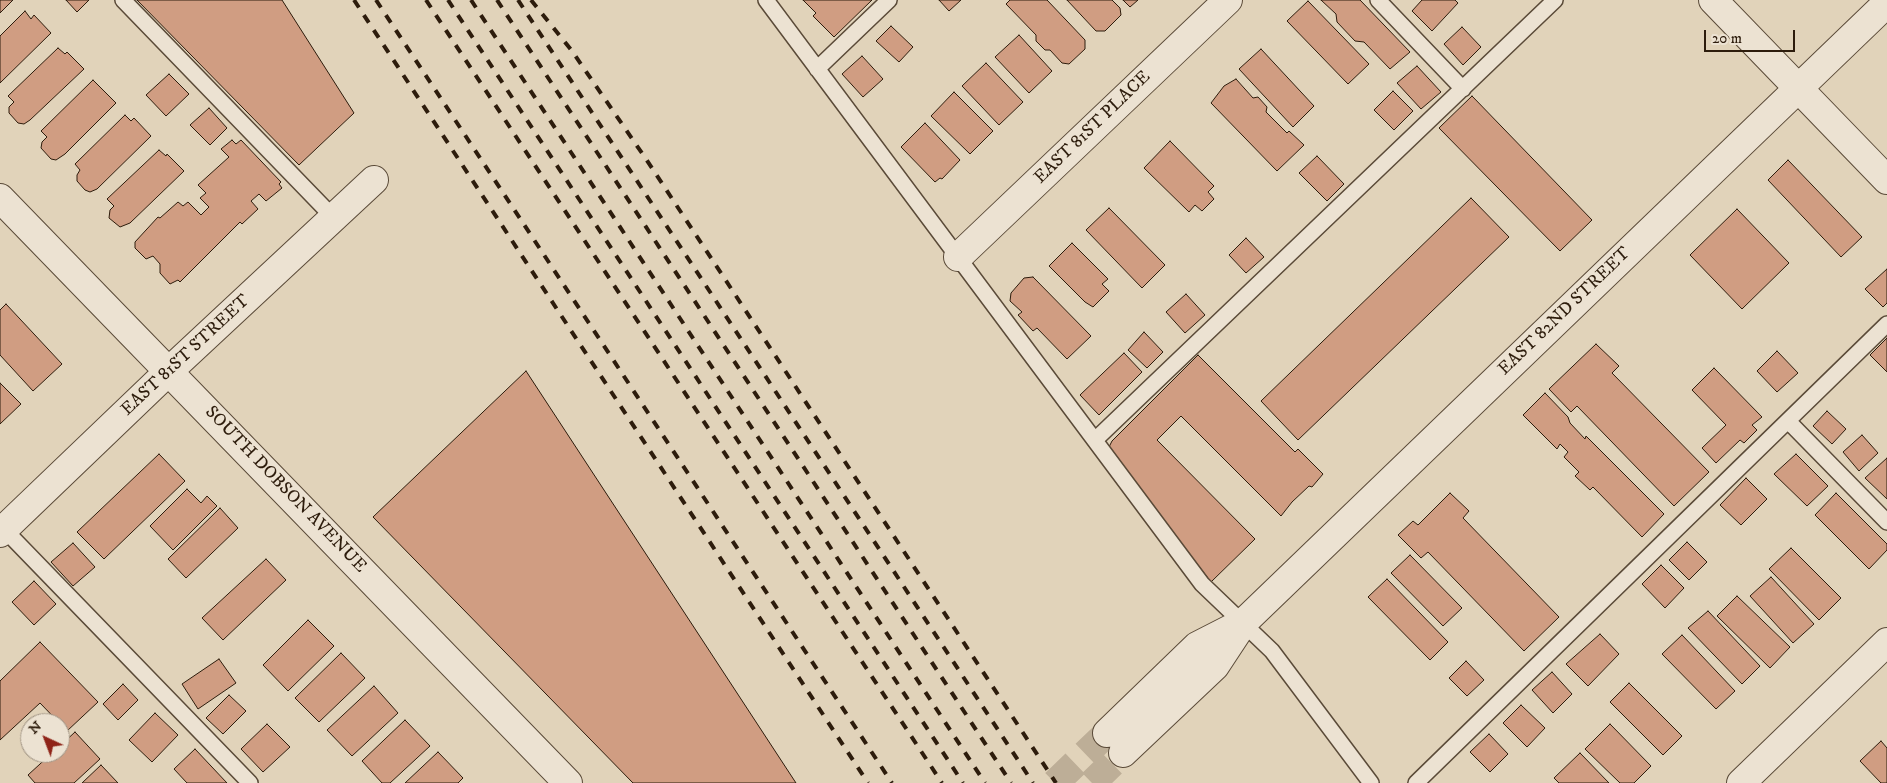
<!DOCTYPE html>
<style>
body{margin:0}
#map{position:relative;width:1887px;height:783px;overflow:hidden;background:#e1d3ba;font-family:"IM FELL DW Pica",serif}
canvas{display:block}
.north{position:absolute;left:20px;top:713px;width:50px;height:50px;box-sizing:border-box;background:#ece2d2;border:1px solid #a09383;border-radius:50%;rotate:317deg;font-size:14px;font-weight:700;line-height:20px;text-align:center;color:#2d1c0c}
.north::after{content:'';display:block;margin:auto;width:18px;height:22px;background:#8f2418;clip-path:polygon(50% 0,100% 100%,50% 72%,0 100%)}
.scale{position:absolute;left:1704px;top:30px;width:91px;height:22px;box-sizing:border-box;border:2px solid #2d1c0c;border-top:0;padding-left:6px;font-size:15px;line-height:18px;white-space:nowrap;color:#2d1c0c;-webkit-text-stroke:4px #ece2d2;paint-order:stroke}
</style>
<div id="map">
<canvas width="1887" height="783"></canvas>
<div class="north">N</div>
<div class="scale">20 m</div>
</div>
<script>
const context = document.querySelector('canvas').getContext('2d');
context.lineJoin = 'round';
function fillPath(path, color) { context.fillStyle = color; context.fill(path, 'evenodd'); }
const shape = rows => new Path2D(rows.map(r => 'M' + r).join(''));
function stroke(path, color, width, dash) { context.strokeStyle = color; context.lineWidth = width; context.lineCap = dash ? 'butt' : 'round'; context.setLineDash(dash || []); context.stroke(path); }
function drawText(font, color, halo, rows, align = 'center') {
  context.font = font + ' "IM FELL DW Pica",serif'; context.lineWidth = 5; context.setLineDash([]); context.textBaseline = 'middle'; context.strokeStyle = halo; context.fillStyle = color; for (const [text, x, y, turn = 0] of rows) {
    context.save(); context.translate(x, y); context.rotate((+turn || 0) * Math.PI / 180); context.textAlign = isNaN(turn) ? turn : align; if (halo) context.strokeText(text, 0, 0); context.fillText(text, 0, 0); context.restore();
  }
}
const building = shape([
 [0,0,13,0,0,13,0,0],
 [66,0,89,0,77,12,66,0],
 [137,0,282,0,354,113,299,165,137,0],
 [803,0,872,0,834,37,813,16,816,13,803,0],
 [939,0,961,0,949,11,939,0],
 [1010,0,1047,0,1085,40,1085,49,1069,64,1062,63,1050,50,1045,50,1036,41,1036,35,1006,4,1010,0],
 [1067,0,1112,0,1120,8,1121,15,1105,31,1096,31,1067,0],
 [1123,0,1138,0,1130,7,1123,0],
 [1321,0,1360,0,1410,52,1390,69,1364,42,1355,41,1337,22,1336,14,1321,0],
 [1422,0,1455,0,1458,3,1432,31,1412,11,1422,0],
 [1308,1,1369,64,1348,84,1287,21,1308,1],
 [25,11,31,19,34,15,51,33,0,83,0,36,25,11],
 [891,26,913,47,899,62,876,41,891,26],
 [1462,27,1481,47,1463,65,1444,44,1462,27],
 [1019,35,1052,71,1029,93,995,57,1019,35],
 [58,48,65,54,67,52,84,69,30,120,24,124,18,123,9,113,9,107,14,102,8,96,58,48],
 [1261,49,1314,106,1293,127,1239,69,1261,49],
 [862,56,883,79,863,97,842,74,862,56],
 [986,63,1023,102,999,125,962,86,986,63],
 [1417,66,1441,92,1421,109,1397,83,1417,66],
 [169,74,189,94,166,116,146,95,169,74],
 [1236,79,1253,98,1258,97,1267,107,1266,112,1287,133,1289,131,1304,145,1277,171,1211,103,1224,86,1236,79],
 [93,80,116,103,65,154,56,160,51,159,41,148,42,142,47,137,41,131,93,80],
 [1393,91,1413,111,1394,130,1374,110,1393,91],
 [954,92,993,131,970,154,931,116,954,92],
 [1472,96,1592,220,1560,251,1439,128,1472,96],
 [209,108,227,128,210,145,190,125,209,108],
 [125,115,131,121,134,118,151,136,97,189,90,192,85,190,77,181,77,175,80,170,75,164,125,115],
 [925,123,960,160,942,179,940,178,935,182,901,147,925,123],
 [232,140,236,144,241,140,281,182,279,184,282,188,266,201,259,194,251,201,258,209,242,224,240,222,180,282,178,280,170,284,160,273,160,264,153,256,146,259,135,248,135,242,158,217,160,218,178,202,183,206,188,202,201,215,209,207,200,198,206,193,198,185,229,157,221,149,232,140],
 [1170,141,1214,186,1208,192,1214,199,1202,211,1195,205,1189,212,1144,168,1170,141],
 [159,150,166,156,167,154,184,171,130,223,120,227,109,218,110,210,114,206,107,199,159,150],
 [1317,156,1344,184,1327,201,1299,173,1317,156],
 [1788,160,1862,237,1841,257,1768,180,1788,160],
 [1471,198,1509,237,1298,440,1261,401,1471,198],
 [1109,208,1165,265,1142,288,1086,230,1109,208],
 [1737,209,1789,263,1742,309,1690,255,1737,209],
 [1246,238,1264,257,1246,273,1229,255,1246,238],
 [1072,243,1108,279,1102,284,1109,291,1093,307,1085,302,1049,266,1072,243],
 [1887,269,1887,303,1883,307,1865,289,1887,269],
 [1033,277,1091,336,1067,359,1037,328,1033,331,1018,315,1022,312,1010,301,1011,293,1024,278,1033,277],
 [1186,294,1205,315,1185,333,1166,312,1186,294],
 [6,304,62,364,33,391,0,355,0,310,6,304],
 [1144,332,1163,352,1147,368,1128,350,1144,332],
 [1887,338,1887,372,1870,355,1887,338],
 [1596,344,1619,366,1612,373,1709,472,1674,506,1577,406,1571,412,1549,389,1596,344],
 [1777,351,1798,373,1777,392,1757,371,1777,351],
 [1124,353,1142,372,1099,415,1080,395,1124,353],
 [1198,355,1295,452,1298,449,1323,474,1312,487,1309,486,1292,502,1281,516,1181,416,1157,440,1255,539,1211,582,1108,449,1112,441,1198,355],
 [1714,368,1762,417,1752,425,1757,430,1744,443,1740,440,1716,463,1702,448,1726,425,1692,390,1714,368],
 [526,371,796,783,633,783,373,517,526,371],
 [0,383,21,404,0,424,0,383],
 [1545,393,1568,417,1570,423,1585,439,1586,436,1664,514,1642,537,1593,487,1590,490,1575,476,1579,472,1564,457,1568,452,1560,444,1557,449,1523,415,1545,393],
 [1827,411,1846,429,1832,444,1813,426,1827,411],
 [1862,435,1878,453,1859,471,1843,452,1862,435],
 [159,454,185,481,104,559,77,532,159,454],
 [1796,454,1828,486,1807,506,1774,474,1796,454],
 [1887,458,1887,499,1865,478,1887,458],
 [1746,478,1767,499,1741,525,1720,505,1746,478],
 [187,489,201,503,207,496,217,506,173,550,150,526,187,489],
 [1450,493,1469,511,1463,518,1559,617,1524,651,1428,552,1421,558,1398,535,1413,521,1418,525,1450,493],
 [1836,493,1887,544,1887,550,1869,569,1815,515,1836,493],
 [220,508,238,528,186,578,168,559,220,508],
 [1687,542,1707,562,1689,580,1669,560,1687,542],
 [73,543,95,567,73,586,51,562,73,543],
 [1791,548,1841,598,1819,620,1769,569,1791,548],
 [1410,555,1462,608,1443,626,1391,573,1410,555],
 [266,559,286,580,223,640,202,618,266,559],
 [1661,565,1684,588,1665,608,1642,584,1661,565],
 [1771,577,1814,624,1793,643,1750,596,1771,577],
 [1387,579,1448,642,1430,660,1368,597,1387,579],
 [34,581,56,604,34,625,12,602,34,581],
 [1737,596,1790,647,1770,668,1717,616,1737,596],
 [1708,611,1760,666,1742,684,1688,628,1708,611],
 [308,620,334,646,288,691,263,665,308,620],
 [1600,634,1619,654,1588,686,1566,664,1600,634],
 [1682,635,1735,691,1716,709,1662,654,1682,635],
 [40,642,98,702,67,731,40,703,0,740,0,681,40,642],
 [341,653,365,678,319,722,295,698,341,653],
 [219,659,236,683,198,709,182,684,219,659],
 [1466,661,1484,680,1467,696,1449,678,1466,661],
 [1552,672,1572,694,1553,713,1532,690,1552,672],
 [1629,683,1682,736,1663,755,1610,702,1629,683],
 [123,684,138,700,118,720,103,704,123,684],
 [374,686,398,713,352,756,327,730,374,686],
 [229,695,246,711,223,734,206,718,229,695],
 [1521,705,1545,728,1527,747,1503,723,1521,705],
 [155,713,178,735,152,762,129,740,155,713],
 [405,720,430,746,390,783,382,783,362,761,405,720],
 [267,724,290,747,263,772,241,749,267,724],
 [1610,724,1651,766,1634,783,1620,783,1585,749,1610,724],
 [75,732,100,759,74,783,35,783,28,775,52,753,60,753,60,746,75,732],
 [1489,734,1508,754,1490,772,1470,752,1489,734],
 [1881,741,1887,748,1887,783,1881,783,1860,761,1881,741],
 [195,749,227,783,187,783,174,769,195,749],
 [438,752,463,778,458,783,405,783,438,752],
 [1580,753,1609,783,1559,783,1554,778,1580,753],
 [101,765,118,783,82,783,101,765]
]);
fillPath(building, '#d09d82');
stroke(building, '#2d1c0c', 1);
stroke(shape([
 [1055,783,1107,733],
 [1092,783,1123,753]
]), '#bdae97', 28, [28, 14]);
const lane = shape([
 [123,0,333,217],
 [766,0,1202,584,1272,651,1371,783],
 [1378,0,1463,89],
 [817,69,889,0],
 [1788,421,1887,522],
 [1095,440,1555,0],
 [0,525,250,783],
 [1416,783,1887,324]
]);
const street = shape([
 [1713,0,1887,180],
 [0,198,568,783],
 [958,257,1228,0],
 [0,533,169,371,374,180],
 [1107,733,1197,646,1242,623],
 [1123,753,1215,666,1244,622,1887,3],
 [1741,783,1887,642]
]);
stroke(lane, '#5a4a38', 18);
stroke(street, '#5a4a38', 30);
stroke(lane, '#ece2d2', 15);
stroke(street, '#ece2d2', 28);
stroke(shape([
 [354,0,868,783],
 [376,0,892,783],
 [426,0,942,783],
 [448,0,963,783],
 [471,0,985,783],
 [497,0,1011,783],
 [518,0,1033,783],
 [531,0,572,51,646,159,1056,783]
]), '#2d1c0c', 4, [9, 9]);
drawText('18px', '#2d1c0c', '#ece2d2', [
 ["EAST 81ST PLACE",1093,128,-44],
 ["EAST 82ND STREET",1565,312,-44],
 ["EAST 81ST STREET",186,356,-43],
 ["SOUTH DOBSON AVENUE",285,490,46]
]);
</script>
